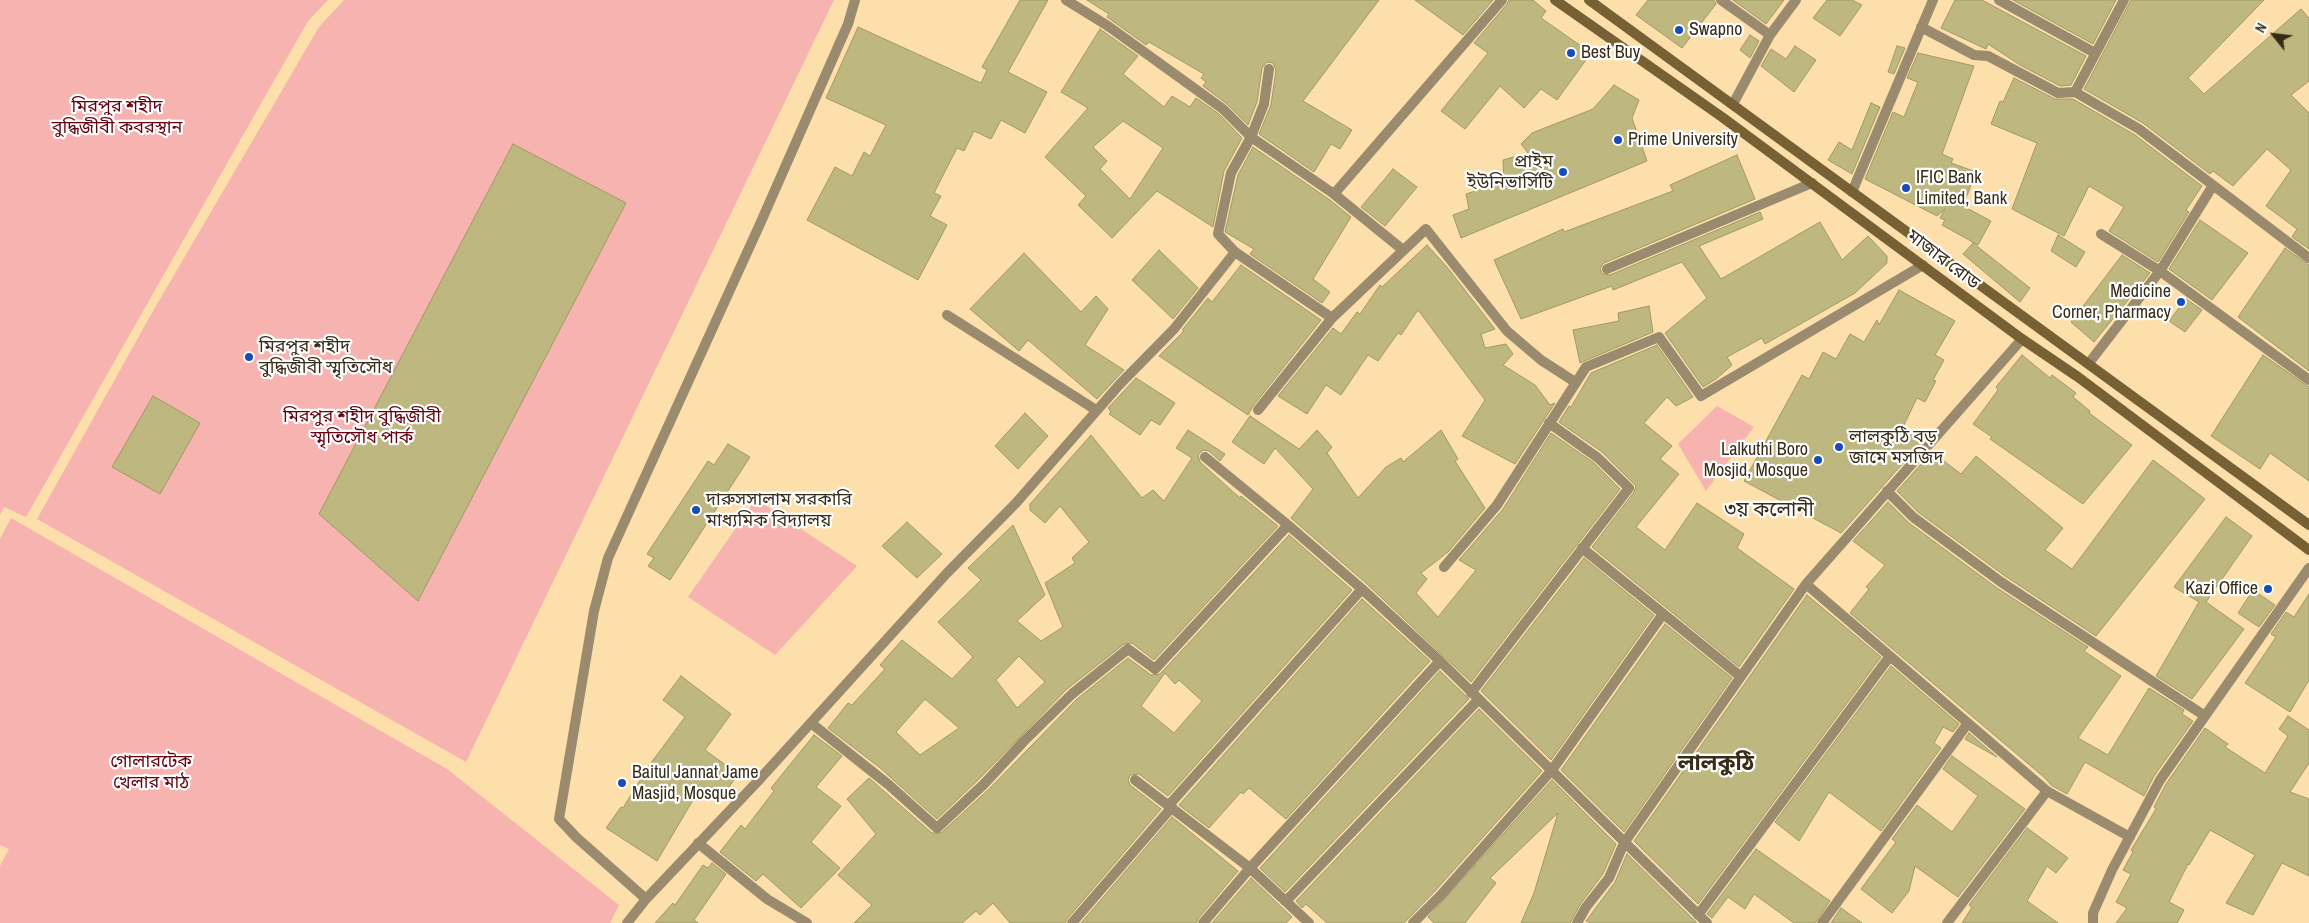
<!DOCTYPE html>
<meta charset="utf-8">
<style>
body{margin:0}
#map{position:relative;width:2309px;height:923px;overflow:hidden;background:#fcdfaa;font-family:"Archivo Narrow",sans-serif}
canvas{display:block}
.north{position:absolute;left:2249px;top:10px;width:50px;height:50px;-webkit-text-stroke:4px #fff;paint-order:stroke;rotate:299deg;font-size:14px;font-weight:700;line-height:20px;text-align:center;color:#382c18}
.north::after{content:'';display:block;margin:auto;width:18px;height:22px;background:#382c18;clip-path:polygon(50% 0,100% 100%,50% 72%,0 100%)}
</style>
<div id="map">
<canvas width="2309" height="923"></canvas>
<div class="north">N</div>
</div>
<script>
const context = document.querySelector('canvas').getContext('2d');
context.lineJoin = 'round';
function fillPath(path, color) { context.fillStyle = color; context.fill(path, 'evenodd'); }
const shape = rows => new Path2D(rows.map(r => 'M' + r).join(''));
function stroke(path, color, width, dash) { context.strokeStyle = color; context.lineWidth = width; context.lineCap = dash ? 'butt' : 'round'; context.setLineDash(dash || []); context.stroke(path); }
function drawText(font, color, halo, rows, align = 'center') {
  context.font = font + ' "Archivo Narrow","Noto Sans Bengali",sans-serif'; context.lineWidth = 4.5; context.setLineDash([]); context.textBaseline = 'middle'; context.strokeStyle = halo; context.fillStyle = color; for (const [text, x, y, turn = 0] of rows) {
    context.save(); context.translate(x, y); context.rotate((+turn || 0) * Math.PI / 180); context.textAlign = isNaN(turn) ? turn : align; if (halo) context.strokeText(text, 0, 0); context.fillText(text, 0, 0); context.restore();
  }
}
fillPath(shape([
 [0,0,328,0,308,21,26,517,4,507,0,515],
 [344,0,834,0,466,762,37,519,153,311,319,27],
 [1717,406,1754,427,1706,491,1678,444],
 [756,499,857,566,775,655,688,597],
 [11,518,447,769,619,905,610,923,0,923,0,866,9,849,0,845,0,539]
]), '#f7b3af');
const building = shape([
 [1020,0,1048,0,1008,72,1047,92,1025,133,1001,120,991,139,974,131,964,151,957,148,934,193,941,196,930,216,947,225,918,280,807,220,835,167,852,176,864,152,870,156,886,125,826,98,858,27,981,83,987,70,982,67,1020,0],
 [1087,0,1379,0,1303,101,1352,130,1340,149,1331,144,1314,172,1259,134,1271,105,1276,70,1273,63,1267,62,1262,68,1257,102,1248,125,1227,104,1203,86,1206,82,1201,78,1204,74,1149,42,1146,45,1107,17,1109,14,1087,0],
 [1415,0,1493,0,1463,35,1415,0],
 [1509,0,1533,0,1546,11,1541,18,1591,53,1557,100,1541,89,1524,108,1500,86,1465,129,1441,111,1488,53,1474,43,1507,4,1509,0],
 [1648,0,1714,0,1716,4,1682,48,1636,15,1648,0],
 [1733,0,1784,0,1766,24,1733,0],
 [1827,0,1852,0,1862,5,1840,36,1813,18,1827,0],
 [1955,0,1982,0,2086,56,2071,85,2060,86,2020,65,1988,44,1986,49,1941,28,1955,0],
 [2013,0,2116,0,2093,44,2013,0],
 [2131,0,2264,0,2188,78,2204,94,2301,9,2309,18,2309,81,2291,95,2309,113,2309,249,2292,237,2297,229,2266,206,2291,170,2267,149,2233,186,2213,171,2210,174,2143,123,2084,89,2131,0],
 [1100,29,1138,56,1123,74,1164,107,1172,96,1190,107,1196,98,1219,114,1242,138,1224,171,1213,227,1157,191,1112,238,1078,205,1086,196,1045,157,1088,108,1061,92,1100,29],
 [1123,121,1163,148,1130,199,1100,169,1107,161,1093,147,1123,121],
 [1750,35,1759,41,1750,58,1740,50,1750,35],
 [1795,46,1816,60,1794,92,1761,66,1771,49,1786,59,1795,46],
 [1897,46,1905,48,1894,74,1888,72,1897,46],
 [1918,53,1974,66,1942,154,1953,159,1951,163,1976,172,1963,206,1991,221,1978,245,1942,225,1945,220,1940,218,1945,209,1937,216,1865,179,1893,112,1904,117,1918,82,1907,78,1918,53],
 [2014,78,2055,99,2073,99,2135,135,2202,186,2186,210,2189,212,2158,262,2109,231,2124,207,2089,186,2064,236,2012,209,2037,143,1991,124,2000,101,2003,102,2014,78],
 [1614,85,1639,100,1632,118,1647,161,1461,238,1453,215,1469,209,1466,194,1504,182,1503,160,1528,153,1521,144,1532,133,1593,109,1614,85],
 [1871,103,1880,107,1852,174,1828,160,1839,142,1852,150,1871,103],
 [513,144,626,203,418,601,319,514,513,144],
 [1253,147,1330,200,1351,217,1313,279,1330,292,1322,303,1250,254,1254,249,1225,232,1238,175,1253,147],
 [1737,155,1755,199,1604,263,1600,268,1602,274,1610,275,1760,212,1763,219,1699,246,1721,279,1820,222,1842,260,1868,236,1887,256,1887,263,1855,293,1765,344,1762,338,1727,357,1732,365,1716,379,1703,387,1665,333,1707,298,1682,262,1613,290,1612,286,1521,319,1494,260,1563,229,1564,232,1673,191,1670,185,1737,155],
 [1393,169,1417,187,1385,226,1361,207,1393,169],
 [2200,220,2248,253,2212,300,2169,269,2200,220],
 [2058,235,2085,252,2076,267,2051,251,2058,235],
 [1973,243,2030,288,2020,302,1963,254,1973,243],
 [1427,245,1447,267,1495,329,1481,334,1485,348,1506,344,1513,354,1503,365,1535,385,1550,405,1555,403,1515,464,1462,436,1485,400,1418,310,1401,335,1398,333,1378,361,1368,355,1341,395,1326,385,1307,414,1278,396,1333,328,1341,334,1357,312,1360,314,1380,285,1382,287,1427,245],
 [2285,248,2309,265,2309,371,2238,317,2285,248],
 [1159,250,1198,288,1173,319,1132,280,1159,250],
 [1024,253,1081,312,1096,296,1108,309,1085,345,1124,370,1097,399,1028,340,1019,351,970,309,1024,253],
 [2122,255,2150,273,2094,342,2071,322,2122,255],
 [1241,265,1321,320,1253,406,1248,415,1159,356,1183,332,1183,329,1208,298,1212,302,1241,265],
 [1899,290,1955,321,1935,355,1944,360,1933,380,1936,381,1925,402,1917,398,1902,429,1913,435,1912,436,1921,443,1841,533,1744,481,1802,375,1809,379,1823,352,1836,359,1850,334,1864,342,1877,320,1879,325,1899,290],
 [2186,299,2202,310,2185,332,2169,321,2186,299],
 [1649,306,1653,332,1580,363,1573,330,1619,321,1618,313,1649,306],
 [1657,345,1693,397,1676,406,1667,397,1644,423,1672,446,1660,459,1679,474,1636,527,1665,550,1697,503,1744,534,1737,548,1794,589,1739,667,1592,547,1634,492,1636,486,1602,452,1559,422,1569,406,1571,407,1591,373,1657,345],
 [2022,355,2050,378,2052,375,2076,393,2073,397,2090,411,2089,413,2132,445,2083,504,1990,439,1992,437,1973,424,1998,390,1996,387,2022,355],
 [2263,355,2309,387,2309,481,2270,453,2260,469,2211,436,2263,355],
 [1136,378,1175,403,1160,425,1151,420,1140,435,1109,414,1111,412,1108,408,1136,378],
 [153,396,200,423,160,494,112,467,153,396],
 [1025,413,1048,436,1018,469,995,446,1025,413],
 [1250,416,1299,449,1317,430,1332,447,1327,453,1358,498,1386,467,1401,458,1403,462,1441,430,1458,459,1455,461,1485,508,1448,552,1421,573,1427,579,1416,593,1438,617,1476,570,1459,560,1503,509,1551,433,1594,463,1620,489,1471,682,1367,584,1291,518,1313,489,1275,448,1264,464,1232,442,1250,416],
 [1188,430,1225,454,1220,461,1209,451,1203,450,1198,455,1200,462,1240,498,1241,496,1278,526,1154,660,1132,643,1124,644,1067,689,979,779,937,819,879,767,828,728,848,703,852,705,885,669,880,665,902,640,952,679,973,657,938,622,981,580,968,568,1013,525,1045,595,1017,621,1041,641,1063,627,1045,583,1075,563,1072,558,1089,542,1060,506,1045,523,1030,510,1030,504,1091,435,1142,498,1153,490,1164,501,1192,458,1176,448,1188,430],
 [1019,656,1045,682,1017,708,996,680,1019,656],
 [925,699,959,728,920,755,896,732,925,699],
 [728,444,750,457,670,580,648,566,654,558,647,554,708,461,714,465,728,444],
 [1932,452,1961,474,1976,456,2063,528,2045,550,2072,569,2153,460,2205,499,2096,636,2005,576,1918,512,1897,491,1932,452],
 [1888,502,1909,523,1997,588,2088,647,2084,651,2121,676,2078,738,2108,755,2149,688,2184,710,2182,714,2193,721,2154,776,2144,796,2085,762,2067,794,2051,785,2045,778,1850,613,1869,589,1866,587,1885,565,1853,541,1888,502],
 [2226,517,2252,536,2206,602,2244,629,2192,699,2156,676,2199,602,2174,587,2226,517],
 [907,522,942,554,917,578,882,546,907,522],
 [1289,535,1352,590,1168,796,1139,774,1130,775,1128,780,1130,785,1161,809,1067,919,1065,923,1010,923,993,903,980,915,976,911,962,923,854,923,872,905,838,875,876,834,847,799,869,778,932,833,941,833,989,789,1077,699,1128,658,1151,675,1160,674,1289,535],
 [1165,673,1175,684,1179,680,1202,701,1174,733,1141,706,1165,673],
 [1584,558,1654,615,1551,760,1481,691,1584,558],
 [2253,590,2275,605,2259,627,2238,613,2253,590],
 [2309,594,2309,680,2290,712,2245,683,2276,637,2271,634,2286,612,2294,617,2309,594],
 [1807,595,1881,657,1698,904,1634,841,1807,595],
 [1362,599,1430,661,1286,819,1249,788,1243,794,1241,792,1209,828,1179,805,1362,599],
 [1665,624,1732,678,1624,832,1561,770,1665,624],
 [1891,666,1959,724,1953,732,1943,727,1934,743,1941,748,1881,831,1829,792,1799,841,1775,822,1891,666],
 [1440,671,1469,699,1285,892,1260,868,1440,671],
 [681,676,731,714,705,750,738,774,718,803,699,790,657,861,606,828,621,807,623,808,648,767,685,717,663,700,681,676],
 [1479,709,1542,771,1435,891,1404,923,1327,923,1306,904,1302,908,1296,901,1479,709],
 [2288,716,2309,730,2309,763,2290,792,2309,799,2309,876,2282,863,2253,915,2226,903,2255,855,2210,830,2189,865,2188,864,2169,902,2184,910,2177,923,2116,923,2127,908,2116,902,2131,874,2123,870,2133,852,2131,850,2156,809,2154,807,2166,784,2205,728,2228,744,2225,747,2265,773,2288,736,2279,729,2288,716],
 [1969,733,1997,757,1965,739,1969,733],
 [814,735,842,756,816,787,841,806,811,842,840,868,801,908,763,874,756,881,720,852,741,825,745,829,774,791,771,788,814,735],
 [1952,756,2025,809,1958,897,1915,866,1909,891,1892,913,1861,889,1896,842,1892,839,1917,805,1952,832,1978,796,1943,769,1952,756],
 [1552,780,1616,844,1603,874,1581,903,1570,923,1521,923,1534,893,1558,813,1490,878,1496,883,1465,923,1434,923,1428,917,1552,780],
 [1172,817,1238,871,1198,919,1196,923,1081,923,1172,817],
 [2027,828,2068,858,2056,873,2047,866,2027,901,2058,923,1962,923,1972,907,1969,905,2027,828],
 [1756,849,1830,901,1815,923,1794,923,1754,894,1745,909,1728,897,1712,918,1707,914,1756,849],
 [1627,854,1694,920,1697,923,1591,923,1586,921,1615,882,1627,854],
 [712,863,726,874,694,920,698,923,655,923,673,903,675,905,703,865,708,868,712,863],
 [1251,878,1292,917,1286,923,1212,923,1251,878],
 [1841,908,1862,923,1831,923,1841,908]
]);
fillPath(building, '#beb880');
stroke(building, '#a09962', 1);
stroke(shape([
 [1066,0,1108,26,1223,109,1251,137,1334,194,1403,250],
 [1721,0,1770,35],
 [1999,0,2095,53],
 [2124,0,2075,92,2139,129,2309,258],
 [1921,27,1974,55,1988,56,2058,93,2075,92],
 [1733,104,1770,35,1796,0],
 [1852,192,1933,0],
 [1334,194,1502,0],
 [2101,234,2160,271,2309,380],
 [1235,252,1332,318],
 [1607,269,1812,183],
 [947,315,1096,410],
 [2089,363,2160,271,2212,187],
 [1258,410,1332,318,1426,229,1507,331,1541,360,1575,382],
 [1205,457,1288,525],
 [1887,491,1913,517,2001,582,2205,716],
 [1582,548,1740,676],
 [1444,567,1497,505,1586,367,1659,337,1701,396,1923,265],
 [1806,584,2047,791,2130,837],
 [1471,693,1629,488,1598,458,1549,423],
 [811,723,889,785,937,828,984,784,1024,741,1072,694,1128,649,1155,669,1288,525,1362,589,1440,661,1707,923],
 [1135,780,1250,868,1440,661],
 [1169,805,1362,589],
 [698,843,767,899,807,923],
 [646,899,576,837,559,819,594,611,608,558,760,224,848,24,855,0],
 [1286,901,1478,700],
 [1698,915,1890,656],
 [627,923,646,899,758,781,947,573,1016,503,1120,384,1174,329,1235,252,1218,234,1231,173,1251,137,1264,104,1269,69],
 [1072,923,1172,807],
 [1203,923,1250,868,1309,923],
 [1413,923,1440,896,1552,770,1663,614],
 [1577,923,1586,907,1609,878,1624,843,1806,584,2022,339],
 [1822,923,1968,723],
 [1947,923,2047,791],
 [2093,923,2093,913,2112,870,2160,780,2309,568]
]), '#9a8a6e', 10);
stroke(shape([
 [1555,0,1722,117,2022,339,2078,377,2309,550],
 [1589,0,2309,525]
]), '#776034', 10);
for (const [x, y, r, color] of [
 [1679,30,5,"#184cb9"],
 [1571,53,5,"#184cb9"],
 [1618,140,5,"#184cb9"],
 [1563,172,5,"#184cb9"],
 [1906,188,5,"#184cb9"],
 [2181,302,5,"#184cb9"],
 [249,357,5,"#184cb9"],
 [1839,447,5,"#184cb9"],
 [1818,460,5,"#184cb9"],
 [696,510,5,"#184cb9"],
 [2268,589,5,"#184cb9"],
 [622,783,5,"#184cb9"]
]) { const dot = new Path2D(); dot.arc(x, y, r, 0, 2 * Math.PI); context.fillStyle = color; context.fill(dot); stroke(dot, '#fff', 2); }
drawText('18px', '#382c18', '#fff', [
 ["Swapno",1689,30],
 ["Best Buy",1581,53],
 ["Prime University",1628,140],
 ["প্রাইম",1553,162,"right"],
 ["ইউনিভার্সিটি",1553,183,"right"],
 ["IFIC Bank",1916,178],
 ["Limited, Bank",1916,199],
 ["Medicine",2171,292,"right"],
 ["Corner, Pharmacy",2171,313,"right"],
 ["মিরপুর শহীদ",259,347],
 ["বুদ্ধিজীবী স্মৃতিসৌধ",259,368],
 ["লালকুঠি বড়",1849,437],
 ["জামে মসজিদ",1849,458],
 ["Lalkuthi Boro",1808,450,"right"],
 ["Mosjid, Mosque",1808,471,"right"],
 ["দারুসসালাম সরকারি",706,500],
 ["মাধ্যমিক বিদ্যালয়",706,521],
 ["Kazi Office",2258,589,"right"],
 ["Baitul Jannat Jame",632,773],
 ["Masjid, Mosque",632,794]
], 'left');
drawText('18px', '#64000f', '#fff', [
 ["মিরপুর শহীদ",117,107],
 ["বুদ্ধিজীবী কবরস্থান",117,128],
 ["মিরপুর শহীদ বুদ্ধিজীবী",362,417],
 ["স্মৃতিসৌধ পার্ক",362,438],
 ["গোলারটেক",151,762],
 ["খেলার মাঠ",151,783]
]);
drawText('18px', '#382c18', '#fff', [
 ["মাজার রোড",1943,260,37]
]);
drawText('20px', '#382c18', '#fff', [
 ["৩য় কলোনী",1769,511]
]);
drawText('bold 22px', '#382c18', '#fff', [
 ["লালকুঠি",1716,764]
]);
</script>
